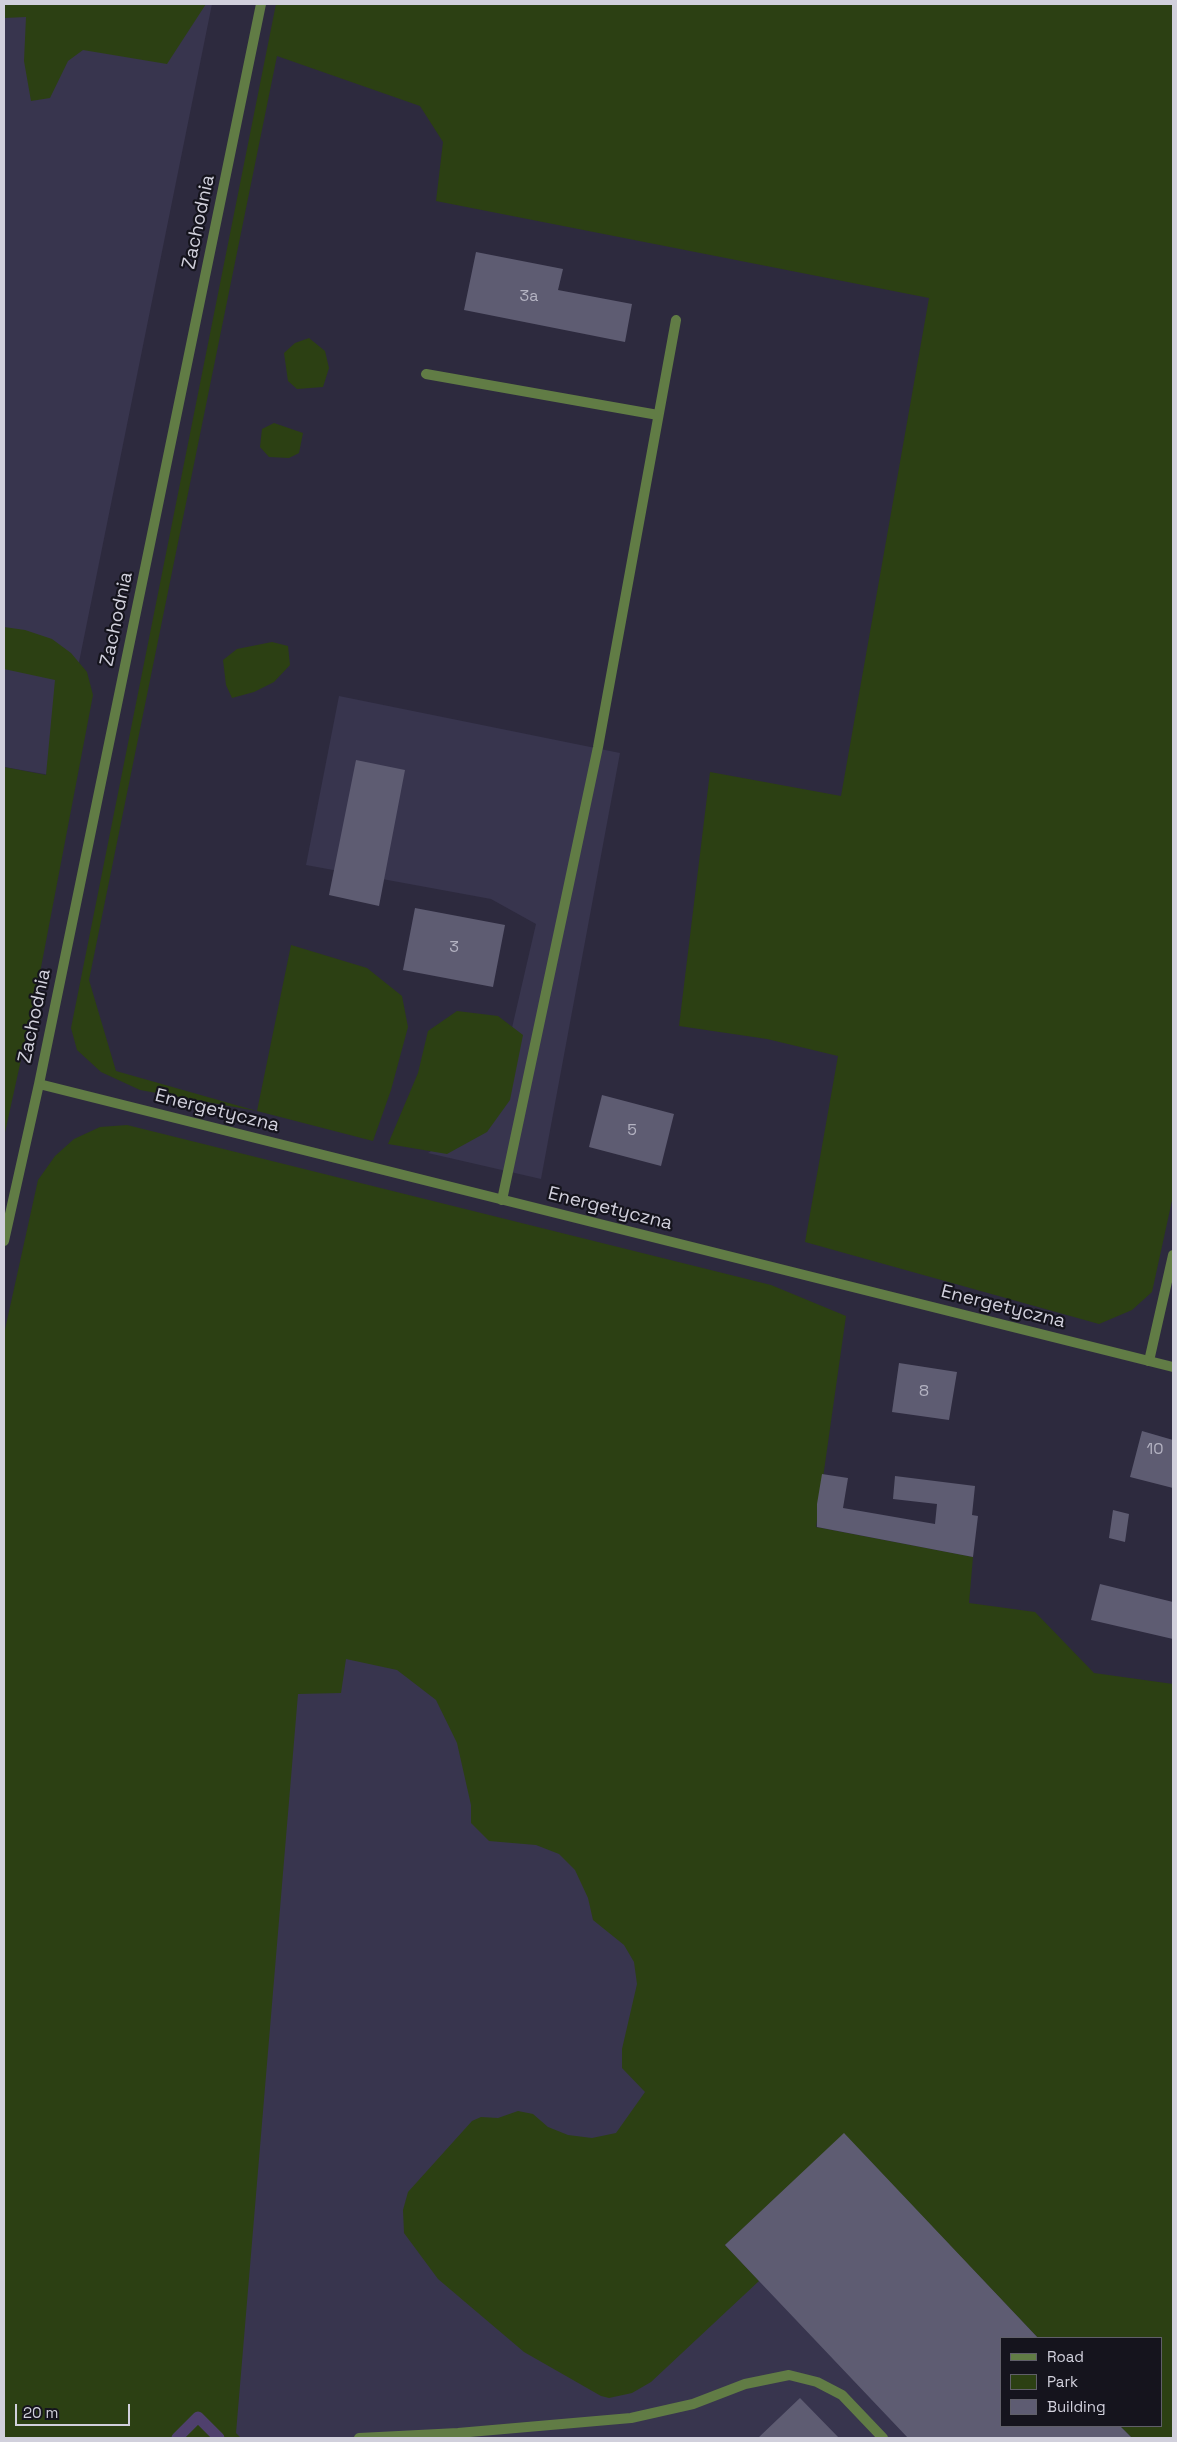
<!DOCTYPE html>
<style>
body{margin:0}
#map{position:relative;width:1177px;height:2442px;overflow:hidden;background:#2d2a3e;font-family:"Space Grotesk",sans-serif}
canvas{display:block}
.frame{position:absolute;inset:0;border:5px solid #d1d0dc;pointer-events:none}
.legend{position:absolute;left:1000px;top:2337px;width:162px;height:90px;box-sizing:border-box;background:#15141d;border:1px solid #605f69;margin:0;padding:6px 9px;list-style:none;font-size:15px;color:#d1d0dc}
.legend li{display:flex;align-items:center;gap:10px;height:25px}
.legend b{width:25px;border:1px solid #605f69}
.scale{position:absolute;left:15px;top:2404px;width:115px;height:22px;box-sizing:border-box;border:2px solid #d1d0dc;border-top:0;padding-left:6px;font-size:15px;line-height:18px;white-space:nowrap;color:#d1d0dc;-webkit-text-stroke:4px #15141d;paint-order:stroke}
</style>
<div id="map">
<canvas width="1177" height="2442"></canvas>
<div class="frame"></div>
<ul class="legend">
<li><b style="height:6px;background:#617c45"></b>Road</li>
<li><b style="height:14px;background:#2c4013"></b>Park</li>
<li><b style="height:14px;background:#5e5c72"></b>Building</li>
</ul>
<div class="scale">20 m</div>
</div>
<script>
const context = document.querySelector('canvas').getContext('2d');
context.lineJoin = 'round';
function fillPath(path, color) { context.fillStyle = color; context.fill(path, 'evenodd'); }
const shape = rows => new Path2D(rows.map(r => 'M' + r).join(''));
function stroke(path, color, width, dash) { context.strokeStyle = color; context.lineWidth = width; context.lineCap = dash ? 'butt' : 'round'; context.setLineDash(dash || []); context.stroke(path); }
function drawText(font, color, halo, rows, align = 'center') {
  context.font = font + ' "Space Grotesk",sans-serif'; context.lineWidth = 4.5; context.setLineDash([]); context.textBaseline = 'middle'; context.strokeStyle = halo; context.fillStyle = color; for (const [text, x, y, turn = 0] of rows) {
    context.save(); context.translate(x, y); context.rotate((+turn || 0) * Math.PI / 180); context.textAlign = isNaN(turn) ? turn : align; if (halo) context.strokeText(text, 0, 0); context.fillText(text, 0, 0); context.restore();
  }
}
fillPath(shape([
 [4,4,212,4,56,776,4,767],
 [339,696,620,753,541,1179,428,1153,493,1110,536,924,491,899,306,865],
 [309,1540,1075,2338,1001,2338,1001,2426,1159,2426,1171,2438,229,2438]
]), '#38354e');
fillPath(shape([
 [4,4,206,4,167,64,83,50,68,61,50,98,31,101,24,61,26,17,4,18],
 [276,4,1173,4,1173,1196,1152,1292,1132,1310,1099,1324,805,1242,838,1056,767,1039,679,1026,710,772,841,796,929,298,436,201,443,142,420,106,277,56,89,980,116,1071,257,1111,291,945,367,968,402,996,408,1027,391,1090,373,1141,257,1111,140,1090,101,1072,77,1050,71,1028],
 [309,338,325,351,329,368,323,387,297,389,288,381,284,353,295,343],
 [274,423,303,433,299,453,289,458,269,457,260,447,262,429],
 [4,627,25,630,52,639,71,653,87,672,93,695,39,978,4,1137,4,767,46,775,55,680,4,669],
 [272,642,288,646,290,665,274,682,254,692,232,698,226,685,223,660,237,649],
 [457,1011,498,1016,523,1035,510,1100,487,1132,447,1154,388,1144,418,1073,428,1031],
 [127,1125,771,1285,846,1316,816,1527,973,1557,969,1603,1035,1612,1094,1673,1173,1684,1173,2438,1132,2438,1120,2426,1161,2426,1161,2338,1038,2338,844,2134,725,2245,759,2281,651,2382,632,2393,609,2398,601,2396,524,2352,438,2279,404,2233,403,2210,408,2192,472,2121,481,2117,498,2118,518,2111,533,2114,548,2127,568,2135,592,2138,616,2133,645,2092,622,2068,622,2049,637,1984,634,1962,624,1945,593,1920,588,1898,575,1870,559,1854,536,1845,489,1841,471,1823,471,1805,457,1743,436,1700,397,1670,346,1659,341,1693,298,1694,236,2433,241,2438,4,2438,4,1334,38,1180,55,1156,74,1139,100,1127]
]), '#2c4013');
stroke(shape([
 [177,2438,198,2417,219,2438]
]), '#4f406d', 11);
fillPath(shape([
 [476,252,563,269,558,290,632,304,625,342,464,310],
 [356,760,405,770,379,906,329,895],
 [415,908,505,925,493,987,403,970],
 [602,1095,674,1114,661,1166,589,1147],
 [899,1363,957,1372,949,1420,892,1412],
 [1142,1431,1173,1440,1173,1488,1130,1477],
 [822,1474,848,1478,843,1508,935,1524,937,1504,893,1499,895,1476,975,1486,972,1515,978,1516,973,1557,817,1527,817,1504],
 [1113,1510,1129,1514,1125,1542,1109,1538],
 [1100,1584,1173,1602,1173,1639,1091,1620],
 [844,2133,1038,2338,1001,2338,1001,2426,1120,2426,1132,2438,908,2438,759,2281,725,2245],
 [800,2398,839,2438,758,2438]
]), '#5e5c72');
stroke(shape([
 [426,374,658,415],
 [502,1200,598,747,676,320],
 [1149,1361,1173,1255],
 [359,2438,458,2433,631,2418,693,2404,745,2384,789,2375,817,2382,842,2395,883,2438]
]), '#617c45', 10);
stroke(shape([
 [39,1084,1173,1367],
 [4,1241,39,1084,261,4]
]), '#617c45', 10);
drawText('16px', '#b4b3c2', null, [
 ["3a",529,297],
 ["3",454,948],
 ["5",632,1131],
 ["8",924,1392],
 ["10",1155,1450]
]);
drawText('19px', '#d1d0dc', '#15141d', [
 ["Zachodnia",199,222,-78],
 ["Zachodnia",117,619,-78],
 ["Zachodnia",35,1016,-78],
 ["Energetyczna",217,1111,14],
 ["Energetyczna",610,1209,14],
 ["Energetyczna",1003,1307,14]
]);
</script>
